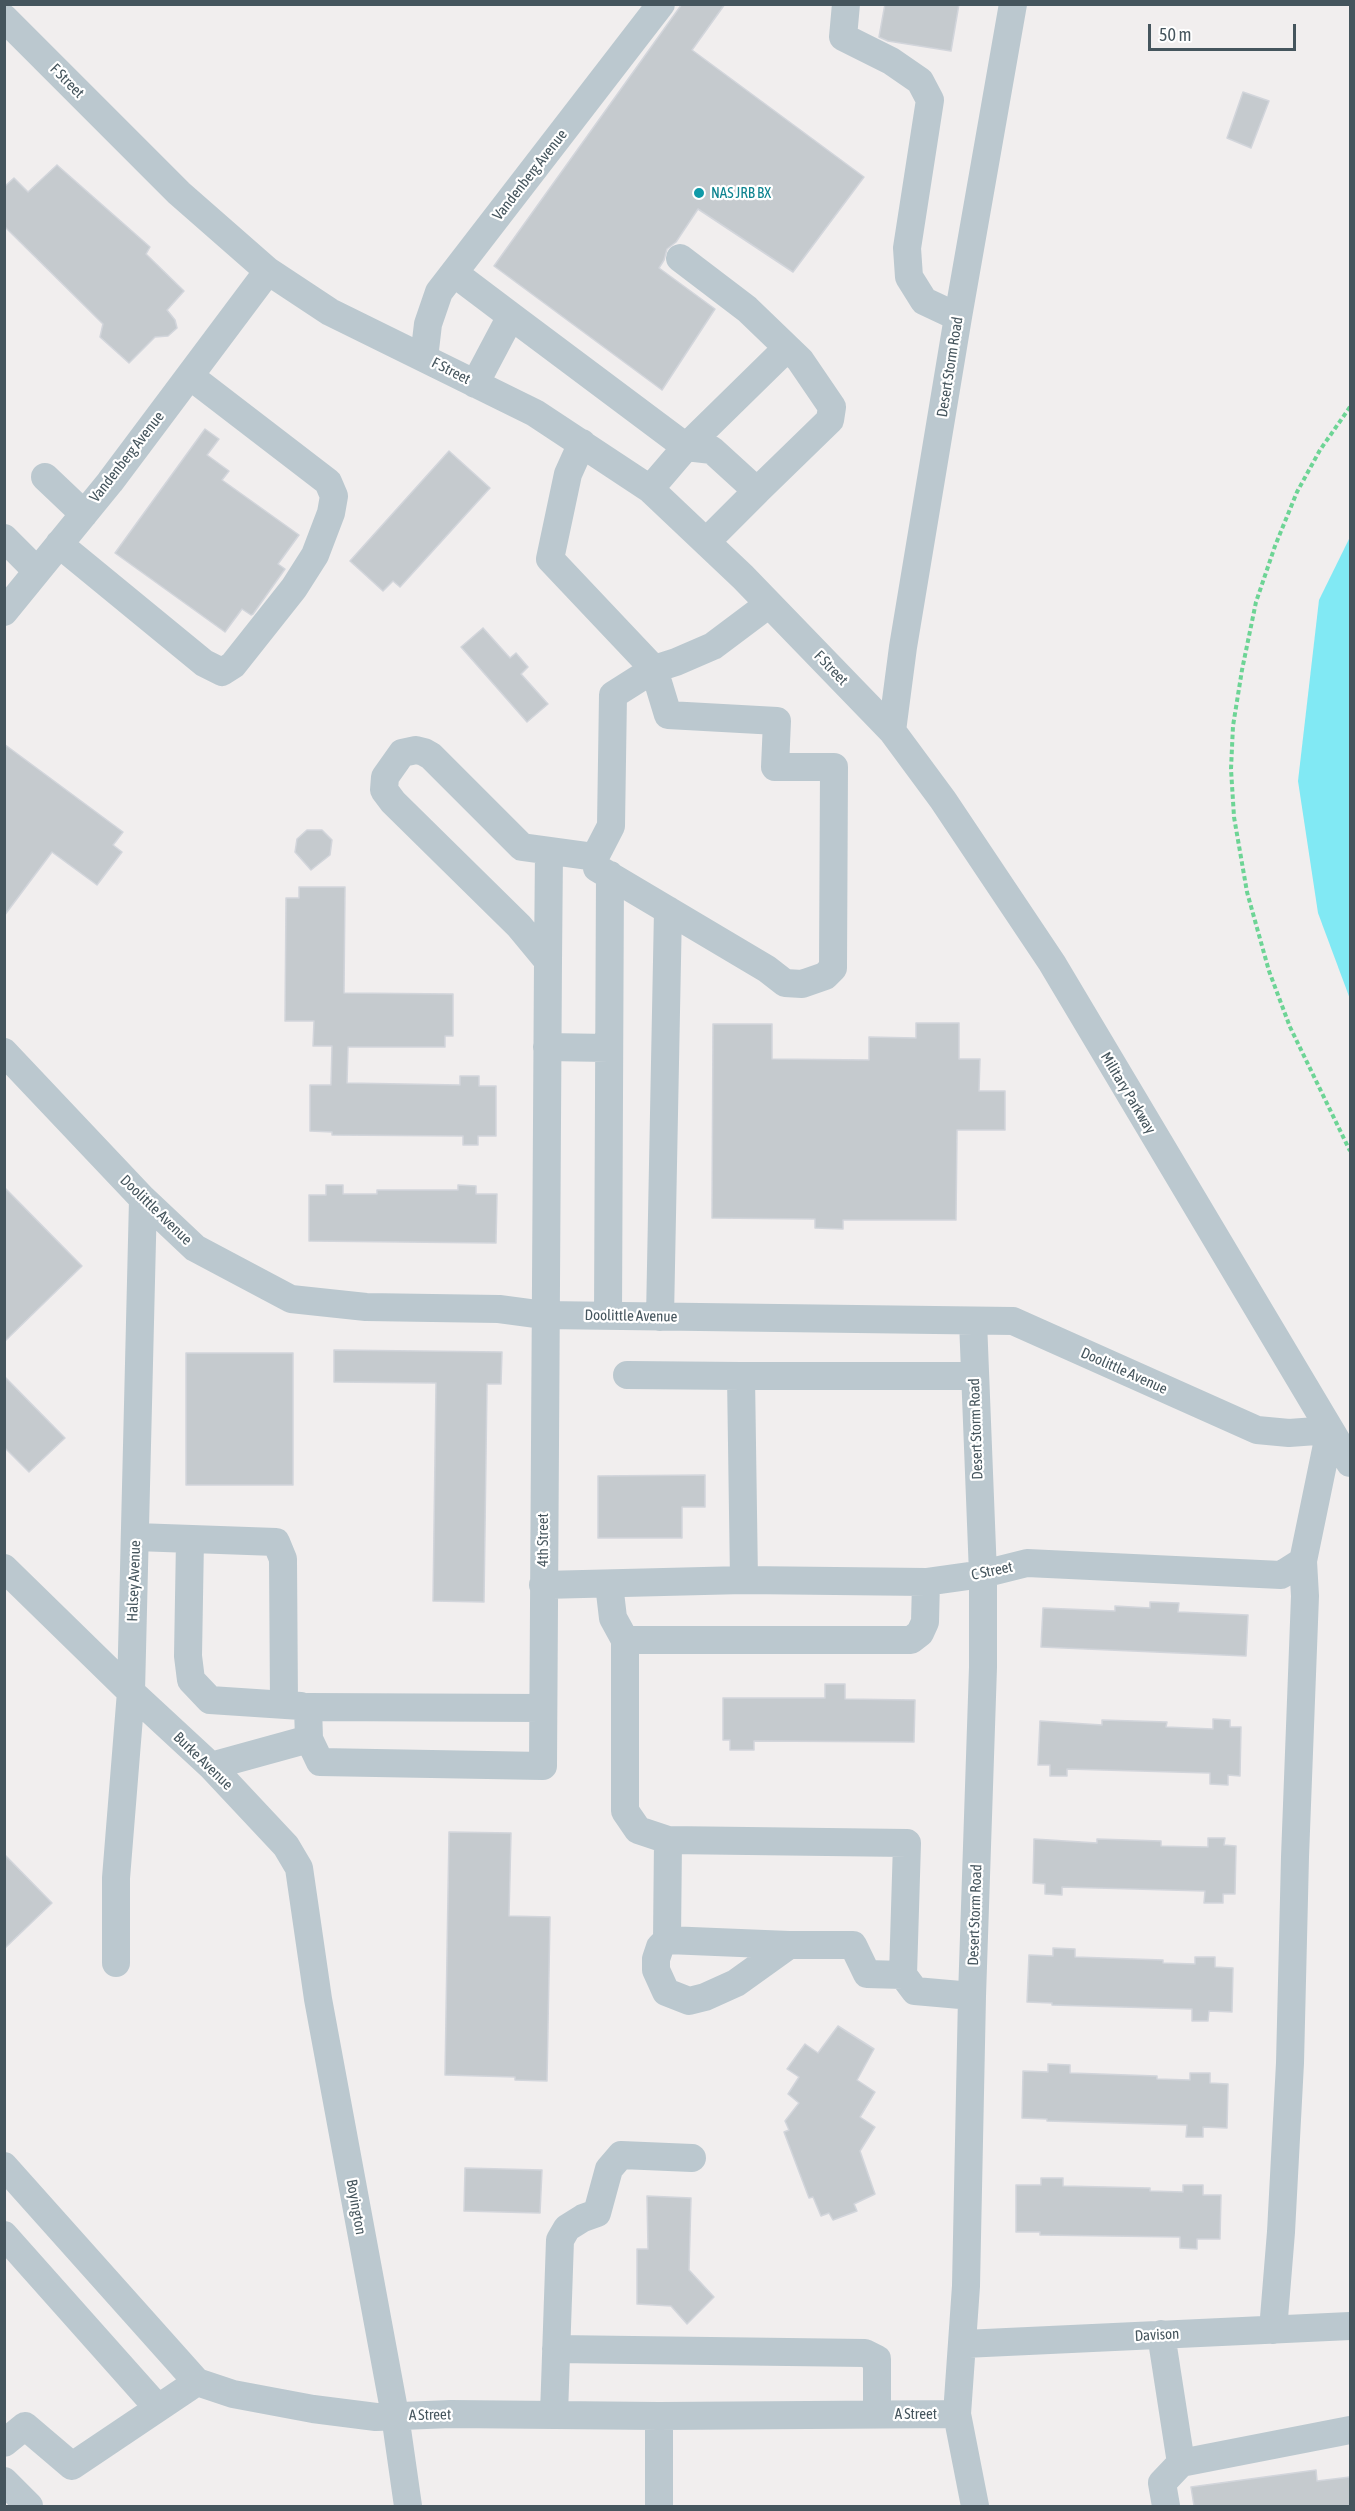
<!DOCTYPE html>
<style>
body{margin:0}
#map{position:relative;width:1355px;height:2511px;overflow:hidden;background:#f1eeee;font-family:"Asap Condensed",sans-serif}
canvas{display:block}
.frame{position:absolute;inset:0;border:6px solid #45555d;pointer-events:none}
.scale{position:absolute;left:1148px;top:24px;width:148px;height:27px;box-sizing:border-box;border:3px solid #45555d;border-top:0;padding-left:8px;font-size:18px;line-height:21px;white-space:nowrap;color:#45555d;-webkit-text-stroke:4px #fff;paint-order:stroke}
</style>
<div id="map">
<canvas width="1355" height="2511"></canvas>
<div class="frame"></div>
<div class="scale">50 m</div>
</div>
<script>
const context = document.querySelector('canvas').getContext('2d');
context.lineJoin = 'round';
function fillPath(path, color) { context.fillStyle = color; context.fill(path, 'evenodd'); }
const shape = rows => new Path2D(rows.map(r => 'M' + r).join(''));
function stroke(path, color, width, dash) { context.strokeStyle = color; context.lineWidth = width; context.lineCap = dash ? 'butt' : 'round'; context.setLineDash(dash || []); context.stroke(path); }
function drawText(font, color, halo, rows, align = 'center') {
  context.font = font + ' "Asap Condensed",sans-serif'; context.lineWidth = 4.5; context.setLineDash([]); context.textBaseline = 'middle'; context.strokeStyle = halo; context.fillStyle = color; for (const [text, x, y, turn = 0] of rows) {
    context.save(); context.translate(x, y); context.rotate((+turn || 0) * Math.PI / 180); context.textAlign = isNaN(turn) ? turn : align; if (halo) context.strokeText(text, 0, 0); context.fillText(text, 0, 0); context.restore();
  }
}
fillPath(shape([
 [1350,537,1350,999,1318,913,1298,781,1319,600]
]), '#81e9f4');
const building = shape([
 [682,4,725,4,692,50,864,177,793,272,698,209,676,242,667,249,664,260,659,268,715,309,662,390,494,266,682,4],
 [885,4,959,4,951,51,888,41,879,37,885,4],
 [1243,92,1269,101,1251,148,1227,138,1243,92],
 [57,165,150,247,146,254,184,291,167,310,175,320,177,328,168,336,155,337,129,363,100,337,103,324,4,226,4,187,14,178,28,192,57,165],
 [205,429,219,439,207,455,229,471,222,480,299,535,278,564,285,569,253,614,251,615,242,609,225,632,115,553,205,429],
 [449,451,490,488,400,587,393,581,383,591,350,561,449,451],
 [483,628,510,658,516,653,528,667,521,674,548,704,527,722,461,647,483,628],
 [4,744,123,832,113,845,122,852,97,885,52,852,4,916,4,744],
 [307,830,322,830,332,840,330,855,311,870,295,852,297,839,307,830],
 [299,887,345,887,344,993,453,994,453,1036,445,1036,445,1047,348,1047,347,1083,460,1085,460,1076,479,1076,479,1086,496,1086,496,1136,478,1136,478,1145,463,1145,463,1136,332,1135,332,1132,310,1131,310,1085,331,1085,332,1046,313,1046,314,1021,285,1021,286,898,299,898,299,887],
 [916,1023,959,1023,959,1059,980,1059,979,1091,1005,1091,1005,1130,957,1130,956,1220,843,1220,843,1229,815,1228,815,1219,712,1218,713,1024,772,1024,772,1059,869,1060,869,1037,916,1038,916,1023],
 [326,1185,343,1185,343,1194,377,1194,377,1190,458,1190,458,1185,476,1186,476,1194,497,1194,496,1243,309,1241,309,1195,326,1195,326,1185],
 [4,1187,82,1266,4,1342,4,1187],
 [334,1350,502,1352,501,1384,487,1384,484,1602,433,1601,436,1383,334,1382,334,1350],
 [186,1353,293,1353,293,1485,186,1485,186,1353],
 [4,1376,65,1438,29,1472,4,1447,4,1376],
 [705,1475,705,1507,682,1507,682,1538,598,1538,598,1476,705,1475],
 [1150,1602,1179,1603,1178,1612,1248,1615,1246,1656,1041,1647,1043,1608,1115,1611,1115,1606,1150,1608,1150,1602],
 [825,1684,845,1684,845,1699,915,1700,914,1742,754,1741,754,1750,730,1750,730,1740,723,1740,723,1698,825,1698,825,1684],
 [1213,1719,1230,1720,1230,1727,1241,1727,1240,1776,1228,1775,1228,1785,1210,1784,1210,1773,1067,1769,1067,1776,1050,1776,1050,1765,1038,1765,1040,1721,1102,1725,1102,1720,1167,1722,1166,1727,1213,1729,1213,1719],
 [449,1832,511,1833,509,1916,550,1917,547,2081,515,2080,515,2077,445,2075,449,1832],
 [1208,1838,1225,1838,1224,1845,1236,1846,1235,1894,1223,1894,1223,1903,1204,1903,1205,1891,1062,1887,1062,1895,1045,1894,1045,1884,1033,1883,1034,1839,1097,1843,1097,1839,1161,1841,1161,1846,1208,1847,1208,1838],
 [4,1854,52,1903,4,1949,4,1854],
 [1053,1948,1075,1949,1075,1957,1163,1960,1163,1963,1195,1964,1195,1957,1215,1957,1215,1967,1233,1968,1232,2012,1209,2011,1208,2021,1192,2021,1192,2009,1052,2005,1052,2003,1027,2002,1029,1955,1053,1956,1053,1948],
 [838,2026,874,2049,857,2080,875,2092,860,2117,875,2127,860,2151,875,2194,854,2204,857,2211,833,2220,829,2213,821,2216,813,2197,809,2198,784,2132,789,2130,785,2121,799,2103,788,2094,799,2077,787,2069,805,2044,818,2053,838,2026],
 [1048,2064,1070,2065,1070,2073,1157,2076,1157,2079,1190,2080,1190,2073,1210,2073,1210,2083,1228,2084,1227,2128,1203,2127,1203,2137,1186,2137,1187,2125,1047,2121,1047,2119,1022,2118,1023,2071,1048,2072,1048,2064],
 [465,2168,542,2170,540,2213,464,2211,465,2168],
 [1041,2178,1063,2178,1063,2186,1150,2188,1150,2191,1183,2192,1183,2185,1203,2185,1203,2195,1221,2195,1220,2239,1197,2239,1197,2249,1180,2248,1180,2237,1040,2235,1040,2232,1016,2232,1016,2185,1041,2185,1041,2178],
 [647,2196,691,2198,689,2270,714,2297,687,2324,671,2306,637,2304,637,2249,648,2249,647,2196],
 [1316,2470,1317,2481,1350,2477,1350,2506,1194,2506,1191,2487,1316,2470]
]);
fillPath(building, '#c5cace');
stroke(building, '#d2d5db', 1.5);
stroke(shape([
 [1350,407,1320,450,1297,492,1275,546,1256,602,1242,670,1233,726,1231,769,1234,817,1247,892,1269,971,1290,1027,1350,1151]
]), '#6dd495', 4, [4.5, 3]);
stroke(shape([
 [846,4,843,37,891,61,920,81,930,100,907,248,909,277,924,301,958,317],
 [4,18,179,193,268,271,330,312,535,413,650,489,743,577,892,731,943,800,1052,963,1350,1463],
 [454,273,511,316],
 [424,358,428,324,439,292,661,4],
 [475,384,511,316,686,447,712,450,757,491,830,420,832,407,800,360,747,309,680,258],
 [582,443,568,474,550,559,654,669,668,715,777,721,775,767,834,767,833,968,825,976,802,984,785,983,767,969,597,868,595,857,611,826,613,695,654,669,676,662,713,646,769,604],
 [45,477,84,514],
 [650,489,686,447,787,348],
 [4,538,37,571],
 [706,542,757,491],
 [59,544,204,663,222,672,233,665,294,588,315,555,331,513,334,496,328,482,190,376],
 [4,612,110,482,268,271],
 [892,731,903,647,958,317,1013,4],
 [548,961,549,851],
 [547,1047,608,1048],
 [4,1052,143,1199,195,1248,291,1299,366,1307,499,1309,544,1315,1013,1321,1257,1430,1289,1433,1330,1430,1303,1561,1281,1575,1027,1563,983,1574,926,1582,744,1580,543,1585],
 [608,1316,610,875],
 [660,1317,668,910],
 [973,1321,983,1574,983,1667,972,1996,966,2286,957,2414,975,2506],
 [627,1375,741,1376],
 [136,1537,276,1542,283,1559,284,1704],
 [190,1540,188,1656,191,1680,210,1700,301,1706],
 [4,1568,131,1692,211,1766,286,1846,299,1868,318,1999,395,2415,408,2506],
 [744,1580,741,1376,974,1376],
 [609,1584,613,1618,625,1640,625,1811,638,1830,668,1840,907,1843,903,1975,915,1991,972,1996],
 [625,1640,911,1640,920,1633,925,1622,926,1582],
 [309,1739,308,1707,543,1708],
 [211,1766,309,1739,320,1762,543,1766,548,961,519,926,393,802,384,790,385,777,402,753,416,750,424,752,431,756,522,847,595,857],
 [667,1940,668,1840],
 [789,1945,667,1940,660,1947,656,1959,656,1970,666,1992,689,2001,705,1997,736,1983,789,1945,853,1945,867,1974,903,1975],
 [116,1963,116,1878,131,1692,143,1199],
 [4,2166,197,2382,233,2394,313,2409,376,2417,451,2414,659,2416,957,2414],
 [4,2235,158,2408],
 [1273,2330,1281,2232,1290,2063,1295,1857,1305,1596,1303,1561],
 [1161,2334,1181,2463],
 [964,2344,1350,2326],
 [556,2349,865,2353,877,2359,877,2413],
 [554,2414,560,2240,567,2228,583,2218,597,2213,609,2169,621,2155,692,2158],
 [659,2416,659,2506],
 [4,2443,25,2426,72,2466,197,2382],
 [4,2481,29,2506],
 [1166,2506,1162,2483,1181,2463,1350,2430]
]), '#bbc8cf', 28);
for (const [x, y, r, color] of [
 [699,193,6,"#0f9aa8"]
]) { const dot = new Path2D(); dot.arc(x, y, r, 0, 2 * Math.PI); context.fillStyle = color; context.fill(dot); stroke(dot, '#fff', 2); }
drawText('15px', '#45555d', '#fff', [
 ["F Street",67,81,45],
 ["Vandenberg Avenue",530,175,-52],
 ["Desert Storm Road",950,367,-81],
 ["F Street",451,371,27],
 ["Vandenberg Avenue",127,457,-52],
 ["F Street",831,668,46],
 ["Military Parkway",1128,1093,59],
 ["Doolittle Avenue",156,1210,44],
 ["Doolittle Avenue",631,1316,1],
 ["Doolittle Avenue",1124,1371,24],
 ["Desert Storm Road",976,1429,-92],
 ["4th Street",543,1540,-90],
 ["C Street",992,1571,-12],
 ["Halsey Avenue",134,1581,-88],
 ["Burke Avenue",203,1761,44],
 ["Desert Storm Road",975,1915,-88],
 ["Boyington",356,2207,80],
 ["Davison",1157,2335,-3],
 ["A Street",916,2414],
 ["A Street",430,2415,-1]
]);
drawText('15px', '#0d838f', '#fff', [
 ["NAS JRB BX",711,193]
], 'left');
</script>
